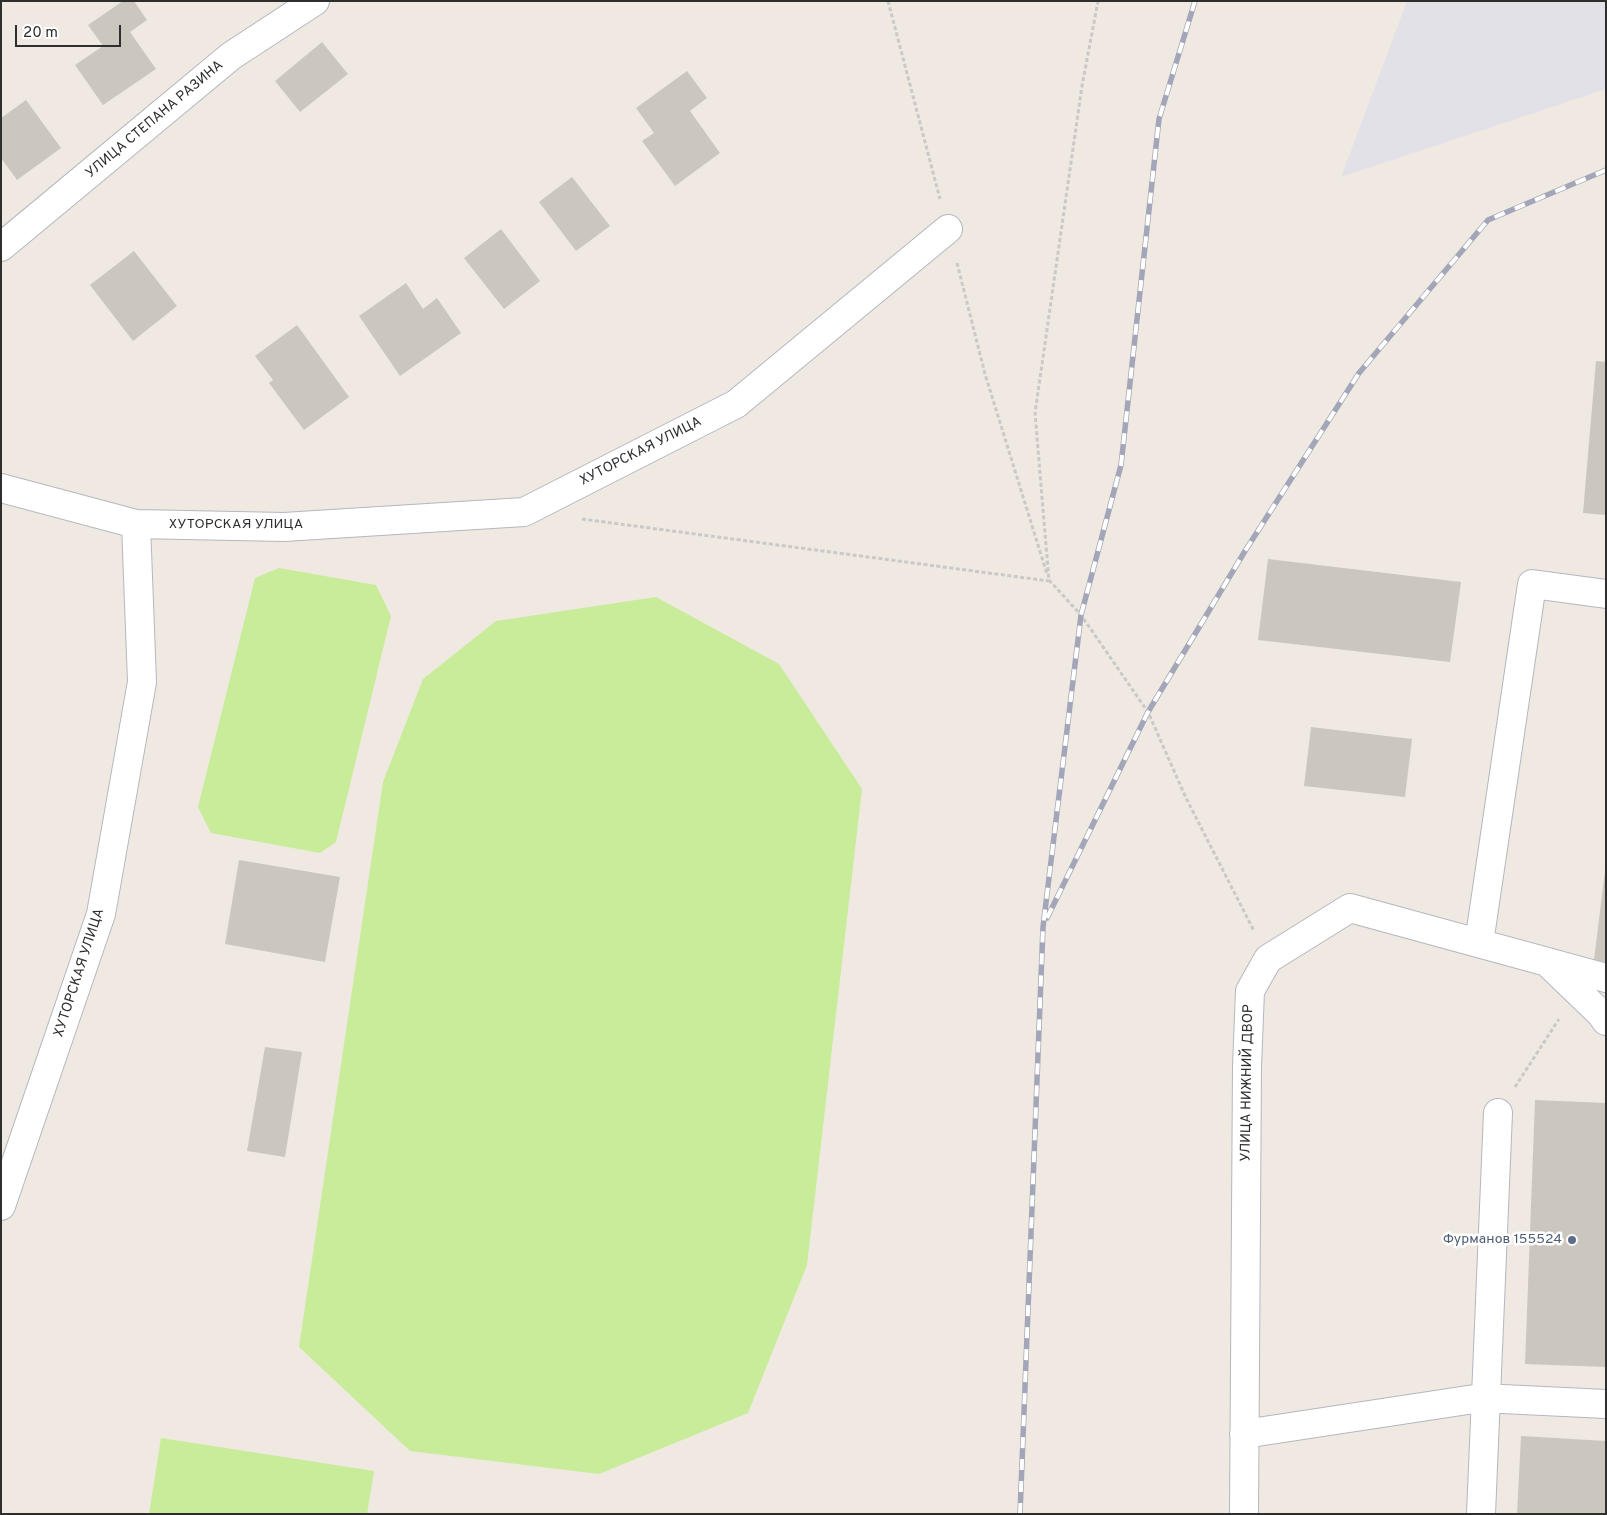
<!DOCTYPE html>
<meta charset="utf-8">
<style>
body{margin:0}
#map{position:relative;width:1607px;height:1515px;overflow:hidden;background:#efe9e1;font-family:Overpass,sans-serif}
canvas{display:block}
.frame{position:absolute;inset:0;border:2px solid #2e2e2e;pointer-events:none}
.scale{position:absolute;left:15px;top:25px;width:106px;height:22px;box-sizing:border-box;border:2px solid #2e2e2e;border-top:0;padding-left:6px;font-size:15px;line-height:18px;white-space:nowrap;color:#2e2e2e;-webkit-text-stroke:4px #fff;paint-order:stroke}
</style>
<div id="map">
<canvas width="1607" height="1515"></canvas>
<div class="frame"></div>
<div class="scale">20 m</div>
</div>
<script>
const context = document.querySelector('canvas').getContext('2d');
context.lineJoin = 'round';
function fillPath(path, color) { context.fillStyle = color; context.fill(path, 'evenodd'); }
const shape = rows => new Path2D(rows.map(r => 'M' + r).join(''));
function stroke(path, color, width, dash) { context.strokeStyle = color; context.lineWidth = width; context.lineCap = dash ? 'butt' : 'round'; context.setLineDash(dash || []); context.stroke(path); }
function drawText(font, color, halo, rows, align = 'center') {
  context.font = font + ' Overpass,sans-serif'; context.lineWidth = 5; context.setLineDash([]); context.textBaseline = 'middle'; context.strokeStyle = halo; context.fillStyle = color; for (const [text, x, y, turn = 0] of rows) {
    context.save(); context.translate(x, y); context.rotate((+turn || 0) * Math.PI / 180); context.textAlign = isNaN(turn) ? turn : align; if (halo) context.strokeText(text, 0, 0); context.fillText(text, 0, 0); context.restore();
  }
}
fillPath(shape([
 [1407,1,1606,1,1606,89,1341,177]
]), '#e3e1e8');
fillPath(shape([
 [279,568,376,585,391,616,336,842,320,853,211,833,198,807,255,578],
 [656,597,779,664,862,789,807,1265,748,1413,599,1474,410,1451,299,1347,383,782,423,679,496,621],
 [161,1438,374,1471,367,1514,149,1514]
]), '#c9ec9a');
fillPath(shape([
 [123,1,134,1,147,20,130,32,156,69,103,105,75,65,103,46,88,25],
 [322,42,348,74,300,112,275,81],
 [687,71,707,98,690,111,720,153,675,186,642,141,654,133,636,108],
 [26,100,61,148,17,180,1,158,1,118],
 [572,177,610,226,576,251,539,202],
 [501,229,540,281,504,309,464,258],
 [134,251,177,306,133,341,90,285],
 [406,283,423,309,437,298,461,333,400,376,359,316],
 [297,325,349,397,304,430,269,383,273,380,255,356],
 [1596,361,1606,362,1606,515,1583,513],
 [1268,559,1461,582,1450,662,1258,640],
 [1311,727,1412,739,1405,797,1304,786],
 [239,860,340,877,325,962,225,944],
 [1605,871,1606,871,1606,962,1594,960],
 [265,1047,302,1052,285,1157,247,1151],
 [1535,1100,1606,1103,1606,1367,1525,1364],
 [1521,1436,1606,1441,1606,1514,1517,1514]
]), '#cbc7bf');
const minor = shape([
 [1,247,231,56,315,1],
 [1,488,136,524,284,527,524,512,736,404,948,229],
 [1479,943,1532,584,1606,594],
 [1549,964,1601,1014,1606,1021],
 [1,1206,101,914,142,682,136,524],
 [1244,1434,1481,1398,1606,1404],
 [1244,1514,1247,1066,1250,991,1268,959,1350,908,1606,978],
 [1481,1514,1498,1113]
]);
stroke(minor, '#b4b7c1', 30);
stroke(shape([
 [888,1,940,199],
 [957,263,985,374,1047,574],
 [582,519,1049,581,1035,413,1082,86,1098,1],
 [1049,580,1081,615,1148,712,1186,798,1254,931],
 [1515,1087,1559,1019]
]), '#c9c9c9', 3, [4, 2.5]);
stroke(minor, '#fff', 28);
const rail = shape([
 [1047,918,1148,712,1245,551,1359,373,1488,220,1606,170],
 [1020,1514,1043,927,1081,615,1121,465,1159,119,1195,1]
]);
stroke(rail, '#a3a6b8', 5.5);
stroke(rail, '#fff', 4, [11]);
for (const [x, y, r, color] of [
 [1572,1240,5,"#5c6f8a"]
]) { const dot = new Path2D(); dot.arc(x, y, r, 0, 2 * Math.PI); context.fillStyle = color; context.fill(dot); stroke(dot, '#fff', 2); }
drawText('14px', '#2e2e2e', '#fff', [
 ["УЛИЦА СТЕПАНА РАЗИНА",155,120,-40],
 ["ХУТОРСКАЯ УЛИЦА",641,452,-27],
 ["ХУТОРСКАЯ УЛИЦА",236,525],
 ["ХУТОРСКАЯ УЛИЦА",80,973,-72],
 ["УЛИЦА НИЖНИЙ ДВОР",1248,1083,-89]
]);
drawText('14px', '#4e5e75', '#fff', [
 ["Фурманов 155524",1562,1240]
], 'right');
</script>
